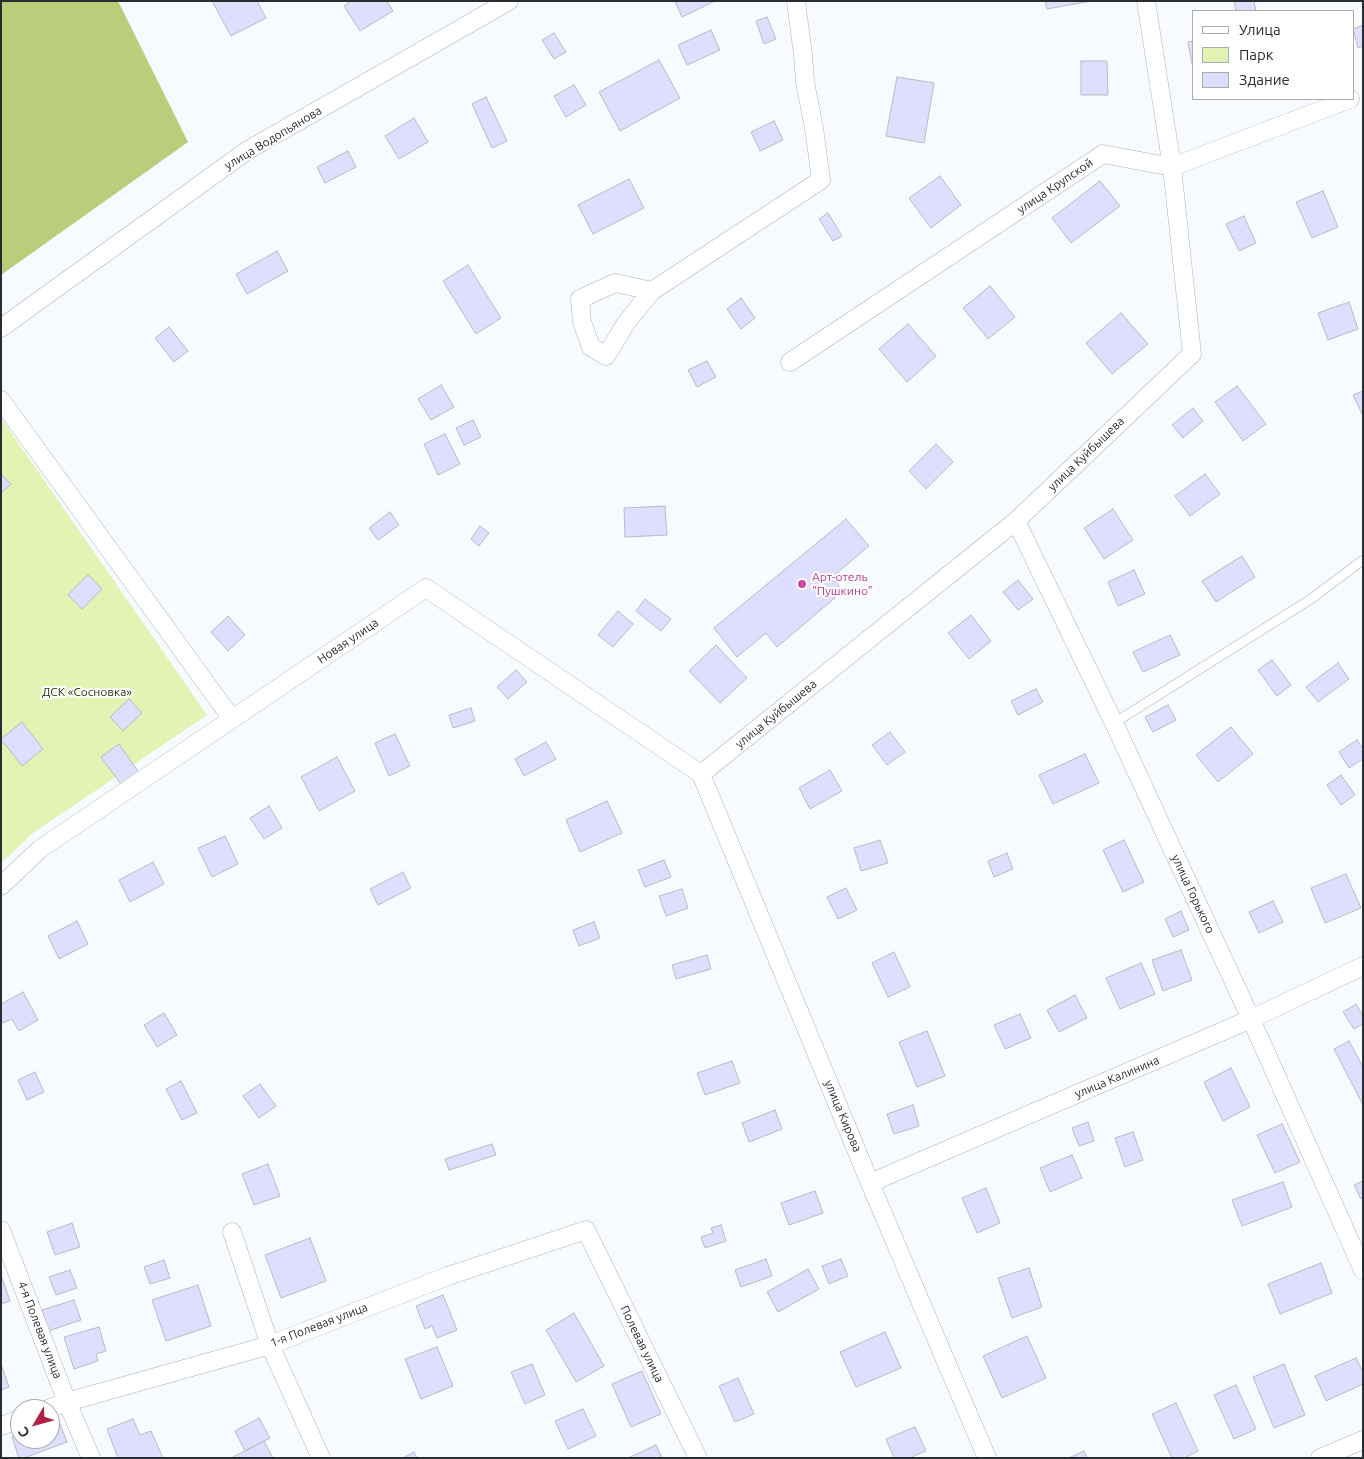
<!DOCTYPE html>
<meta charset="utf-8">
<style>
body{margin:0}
#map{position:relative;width:1364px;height:1459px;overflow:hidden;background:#f7fafe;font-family:Ubuntu,sans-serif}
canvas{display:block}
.frame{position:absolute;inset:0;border:2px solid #292c30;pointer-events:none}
.legend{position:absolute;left:1192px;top:10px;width:162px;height:90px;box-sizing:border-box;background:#fff;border:1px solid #a9abac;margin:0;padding:6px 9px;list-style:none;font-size:15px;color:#292c30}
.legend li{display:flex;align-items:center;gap:10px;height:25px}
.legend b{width:25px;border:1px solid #a9abac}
.north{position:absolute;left:10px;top:1399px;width:50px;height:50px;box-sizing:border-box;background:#fff;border:1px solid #a9abac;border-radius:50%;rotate:233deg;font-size:14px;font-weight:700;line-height:20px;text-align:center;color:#292c30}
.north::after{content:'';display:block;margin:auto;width:18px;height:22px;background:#b22043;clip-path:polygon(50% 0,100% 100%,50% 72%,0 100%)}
</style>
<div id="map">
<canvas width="1364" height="1459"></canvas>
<div class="frame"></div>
<ul class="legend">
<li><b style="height:6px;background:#fff"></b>Улица</li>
<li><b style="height:14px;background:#e3f3b4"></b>Парк</li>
<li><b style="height:14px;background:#dedefe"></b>Здание</li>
</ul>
<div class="north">С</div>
</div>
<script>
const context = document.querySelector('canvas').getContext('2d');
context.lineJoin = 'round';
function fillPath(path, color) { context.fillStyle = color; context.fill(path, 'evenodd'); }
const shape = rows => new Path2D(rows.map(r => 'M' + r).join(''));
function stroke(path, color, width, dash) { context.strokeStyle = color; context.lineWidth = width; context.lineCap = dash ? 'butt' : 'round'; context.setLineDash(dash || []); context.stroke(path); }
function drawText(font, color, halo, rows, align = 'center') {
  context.font = font + ' Ubuntu,sans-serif'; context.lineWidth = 4; context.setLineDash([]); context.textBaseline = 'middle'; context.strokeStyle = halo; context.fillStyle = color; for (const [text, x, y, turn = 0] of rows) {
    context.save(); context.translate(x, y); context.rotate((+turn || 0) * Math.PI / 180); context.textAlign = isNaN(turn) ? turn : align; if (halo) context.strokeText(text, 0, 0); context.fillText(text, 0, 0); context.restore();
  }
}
fillPath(shape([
 [1,418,207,715,33,833,1,863]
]), '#e3f3b4');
fillPath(shape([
 [1,1,118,1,188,142,1,275]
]), '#b9cd7b');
const building = shape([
 [212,1,257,1,266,18,231,36,212,1],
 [351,1,387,1,393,11,360,31,344,6,351,1],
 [675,1,715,1,682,17,675,1],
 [1045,1,1092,1,1047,9,1045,1],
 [1234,1,1254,1,1256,11,1236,11,1234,1],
 [767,17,776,39,764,44,756,21,767,17],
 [1363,25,1363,46,1358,48,1353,29,1363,25],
 [711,30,720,50,687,65,678,45,711,30],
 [554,33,566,52,554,59,542,40,554,33],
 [1193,41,1193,63,1192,64,1188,42,1193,41],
 [659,60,680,98,620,131,599,92,659,60],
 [1081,61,1107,61,1108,95,1081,95,1081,61],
 [897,77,934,83,924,143,886,136,897,77],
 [574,85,586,105,566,117,554,96,574,85],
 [486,97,507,141,492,148,472,104,486,97],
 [414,118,428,142,399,159,385,136,414,118],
 [774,121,783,140,760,151,751,132,774,121],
 [348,151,356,167,325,183,317,167,348,151],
 [940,176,961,205,931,228,909,198,940,176],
 [629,179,644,208,593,234,578,205,629,179],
 [1100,181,1120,206,1071,243,1052,218,1100,181],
 [1323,191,1338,227,1312,238,1296,202,1323,191],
 [828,213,842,236,833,241,819,219,828,213],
 [1244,216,1256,243,1239,251,1226,224,1244,216],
 [277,251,288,271,247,294,236,274,277,251],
 [468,265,501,318,476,334,443,281,468,265],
 [990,286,1015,317,988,339,963,308,990,286],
 [741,298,755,318,741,329,727,309,741,298],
 [1349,302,1358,329,1328,340,1318,313,1349,302],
 [1121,313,1148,344,1112,374,1086,343,1121,313],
 [908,324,936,356,907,382,879,349,908,324],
 [169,327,188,351,174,362,155,338,169,327],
 [707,361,716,377,697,387,688,370,707,361],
 [441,385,454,407,431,420,418,399,441,385],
 [1237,386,1266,424,1243,441,1215,402,1237,386],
 [1363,391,1363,416,1353,395,1363,391],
 [1193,408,1203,421,1183,438,1172,425,1193,408],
 [473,420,481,437,464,445,456,428,473,420],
 [445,434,460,464,438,475,424,444,445,434],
 [936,444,953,462,926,489,909,471,936,444],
 [1,474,11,484,1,493,1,474],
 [1205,474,1220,494,1190,516,1175,496,1205,474],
 [665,506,667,535,625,537,624,508,665,506],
 [1113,509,1133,540,1104,559,1084,528,1113,509],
 [390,512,399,525,378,540,369,528,390,512],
 [846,519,869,546,832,577,843,591,777,647,766,633,737,657,714,628,846,519],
 [480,526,489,533,479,546,471,539,480,526],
 [1242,556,1255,577,1216,602,1202,581,1242,556],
 [1134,570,1145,594,1118,606,1108,582,1134,570],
 [88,575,102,589,82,609,68,595,88,575],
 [1018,580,1033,599,1018,610,1003,592,1018,580],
 [645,599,671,619,661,631,636,611,645,599],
 [618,611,633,624,613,647,598,635,618,611],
 [971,615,991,641,969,659,948,633,971,615],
 [228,616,245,635,228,651,211,632,228,616],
 [1170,635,1180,655,1143,672,1133,652,1170,635],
 [716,645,747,678,720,703,689,671,716,645],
 [1272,660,1291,685,1277,696,1258,670,1272,660],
 [1338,663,1349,679,1318,702,1306,687,1338,663],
 [516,670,527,682,508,699,497,687,516,670],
 [1036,689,1043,702,1018,715,1011,701,1036,689],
 [129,699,142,713,123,731,110,717,129,699],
 [1168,705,1176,720,1153,732,1145,717,1168,705],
 [471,708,475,721,453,728,449,715,471,708],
 [22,722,43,749,22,766,1,739,22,722],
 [1231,727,1253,754,1218,782,1196,755,1231,727],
 [890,732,905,752,887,765,872,745,890,732],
 [395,734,410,766,389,776,375,743,395,734],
 [1357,740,1363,749,1363,759,1349,768,1339,752,1357,740],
 [546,742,556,759,524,776,515,759,546,742],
 [119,744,140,774,123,787,101,757,119,744],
 [1085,754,1099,783,1053,804,1039,775,1085,754],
 [337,757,355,791,319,811,301,777,337,757],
 [830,770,842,791,810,809,799,788,830,770],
 [1341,775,1355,795,1341,805,1327,785,1341,775],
 [607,801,622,833,580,852,566,820,607,801],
 [269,806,282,828,264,839,250,818,269,806],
 [225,836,238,864,212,877,198,848,225,836],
 [880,840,888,863,861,871,854,848,880,840],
 [1124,840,1144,882,1123,892,1103,850,1124,840],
 [1007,853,1013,869,994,877,988,861,1007,853],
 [664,860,671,877,645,887,638,870,664,860],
 [153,862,164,884,130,902,119,880,153,862],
 [403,872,411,888,378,905,370,889,403,872],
 [1346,874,1361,908,1325,923,1311,888,1346,874],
 [846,888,857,910,838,919,827,897,846,888],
 [682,889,688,908,666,916,659,896,682,889],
 [1273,901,1283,922,1259,933,1249,912,1273,901],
 [1181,911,1189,930,1173,937,1165,919,1181,911],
 [77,921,88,944,59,959,48,936,77,921],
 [594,922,600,938,579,946,573,930,594,922],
 [1181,950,1192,980,1163,991,1152,960,1181,950],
 [894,952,910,987,888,997,872,963,894,952],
 [707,955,711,969,676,979,672,965,707,955],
 [1141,963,1155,994,1120,1009,1106,978,1141,963],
 [23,992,38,1020,19,1031,12,1019,3,1023,1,1020,1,1004,23,992],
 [1075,995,1087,1018,1059,1032,1047,1010,1075,995],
 [1356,1004,1363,1016,1363,1024,1354,1029,1343,1012,1356,1004],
 [164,1013,177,1035,157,1047,144,1025,164,1013],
 [1020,1014,1031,1038,1005,1049,994,1025,1020,1014],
 [927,1031,945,1076,917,1087,899,1042,927,1031],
 [1349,1041,1363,1067,1363,1105,1334,1049,1349,1041],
 [732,1061,740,1083,705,1095,697,1073,732,1061],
 [1231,1068,1250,1107,1223,1121,1204,1082,1231,1068],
 [35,1072,44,1092,27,1100,18,1080,35,1072],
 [181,1081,197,1113,182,1120,166,1089,181,1081],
 [260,1084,276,1106,259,1118,243,1096,260,1084],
 [913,1105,919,1126,894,1134,887,1114,913,1105],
 [775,1110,782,1129,749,1142,742,1123,775,1110],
 [1088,1122,1094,1141,1079,1146,1072,1128,1088,1122],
 [1282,1124,1300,1162,1275,1173,1257,1135,1282,1124],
 [1133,1132,1143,1160,1125,1167,1115,1138,1133,1132],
 [492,1144,496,1155,449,1170,445,1159,492,1144],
 [1072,1155,1082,1178,1050,1192,1040,1168,1072,1155],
 [268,1164,280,1196,254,1205,242,1174,268,1164],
 [1363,1181,1363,1198,1361,1199,1354,1185,1363,1181],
 [1283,1182,1292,1207,1242,1226,1232,1200,1283,1182],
 [986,1188,1000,1223,977,1233,962,1198,986,1188],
 [815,1191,823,1213,789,1225,781,1203,815,1191],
 [72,1223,80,1247,55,1255,47,1232,72,1223],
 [721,1225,726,1241,705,1248,701,1237,713,1233,711,1228,721,1225],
 [310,1238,326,1281,281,1298,265,1255,310,1238],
 [766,1259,772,1276,741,1287,735,1270,766,1259],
 [841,1259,848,1276,829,1284,822,1266,841,1259],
 [164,1260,170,1278,150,1284,144,1267,164,1260],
 [1321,1263,1332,1293,1280,1314,1268,1284,1321,1263],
 [1029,1268,1042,1307,1012,1318,998,1278,1029,1268],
 [808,1269,819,1289,778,1312,767,1292,808,1269],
 [70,1270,77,1288,56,1295,49,1277,70,1270],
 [1,1275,10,1301,1,1304,1,1275],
 [198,1285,211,1326,166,1341,152,1300,198,1285],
 [443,1295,457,1330,437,1338,432,1326,425,1329,416,1306,443,1295],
 [74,1300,81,1320,48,1331,42,1310,74,1300],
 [574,1313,604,1366,576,1382,546,1330,574,1313],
 [99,1327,106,1351,96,1354,98,1361,74,1369,64,1337,99,1327],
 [885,1332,901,1368,856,1387,840,1352,885,1332],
 [1027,1336,1046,1378,1002,1398,983,1356,1027,1336],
 [437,1347,453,1386,421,1399,405,1359,437,1347],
 [1356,1358,1363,1372,1363,1384,1326,1401,1315,1376,1356,1358],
 [1,1364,9,1387,1,1390,1,1364],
 [532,1364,545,1395,525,1404,511,1372,532,1364],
 [1284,1364,1305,1415,1274,1428,1253,1377,1284,1364],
 [642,1371,661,1414,631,1427,612,1384,642,1371],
 [738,1378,754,1414,735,1422,719,1386,738,1378],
 [1236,1385,1256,1429,1234,1439,1214,1395,1236,1385],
 [1176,1403,1198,1451,1184,1458,1172,1458,1152,1414,1176,1403],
 [583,1409,596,1436,568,1449,555,1421,583,1409],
 [259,1418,270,1438,245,1451,235,1431,259,1418],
 [58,1419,67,1442,24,1458,19,1458,12,1437,20,1434,20,1439,50,1439,50,1423,58,1419],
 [133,1419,140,1435,151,1431,163,1458,118,1458,107,1429,133,1419],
 [915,1427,926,1451,909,1458,894,1458,886,1439,915,1427],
 [264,1441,273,1458,234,1458,233,1457,264,1441],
 [656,1445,662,1458,628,1458,656,1445],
 [1084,1451,1087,1458,1069,1458,1084,1451],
 [414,1452,417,1458,403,1458,414,1452]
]);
fillPath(building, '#dedefe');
stroke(building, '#b9bac5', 1);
const lane = shape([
 [1114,723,1311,599,1363,560]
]);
const street = shape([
 [652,291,615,283,580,299,582,322,591,347,606,356,626,323,652,291,821,180,814,128,805,82,803,55,796,1],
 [1,328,248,150,509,1],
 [790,362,1103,154,1172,167,1350,99],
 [1,400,232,719],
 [1016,521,1114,723,1251,1019,1363,1270],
 [701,774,1016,521,1192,354,1172,167,1146,1],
 [701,774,870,1183,987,1458],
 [1,886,40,849,426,588,701,774],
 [870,1183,1251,1019,1363,966],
 [1,1230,67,1402,91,1458],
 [232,1232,270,1345,321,1458],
 [48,1409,67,1402,270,1345,448,1276,586,1230,698,1458],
 [1,1426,20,1419],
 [1320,1458,1363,1440]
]);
stroke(lane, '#acb3bd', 10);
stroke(street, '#acb3bd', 19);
stroke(lane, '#fff', 9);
stroke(street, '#fff', 18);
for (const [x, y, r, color] of [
 [802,584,5,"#d1479c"]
]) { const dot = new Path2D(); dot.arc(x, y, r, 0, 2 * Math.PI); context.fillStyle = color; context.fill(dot); stroke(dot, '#fff', 2); }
drawText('12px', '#292c30', '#fff', [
 ["улица Водопьянова",273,138,-31],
 ["улица Крупской",1055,186,-34],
 ["улица Куйбышева",1086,454,-44],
 ["Новая улица",348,641,-34],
 ["улица Куйбышева",776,714,-39],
 ["улица Горького",1193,894,65],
 ["улица Калинина",1117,1077,-23],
 ["улица Кирова",843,1116,67],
 ["1-я Полевая улица",319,1325,-21],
 ["4-я Полевая улица",40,1330,69],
 ["Полевая улица",642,1344,64]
]);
drawText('12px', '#b23c85', '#fff', [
 ["Арт-отель",812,577],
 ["\"Пушкино\"",812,591]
], 'left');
drawText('12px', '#29300d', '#fff', [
 ["ДСК «Сосновка»",87,692]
]);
</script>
